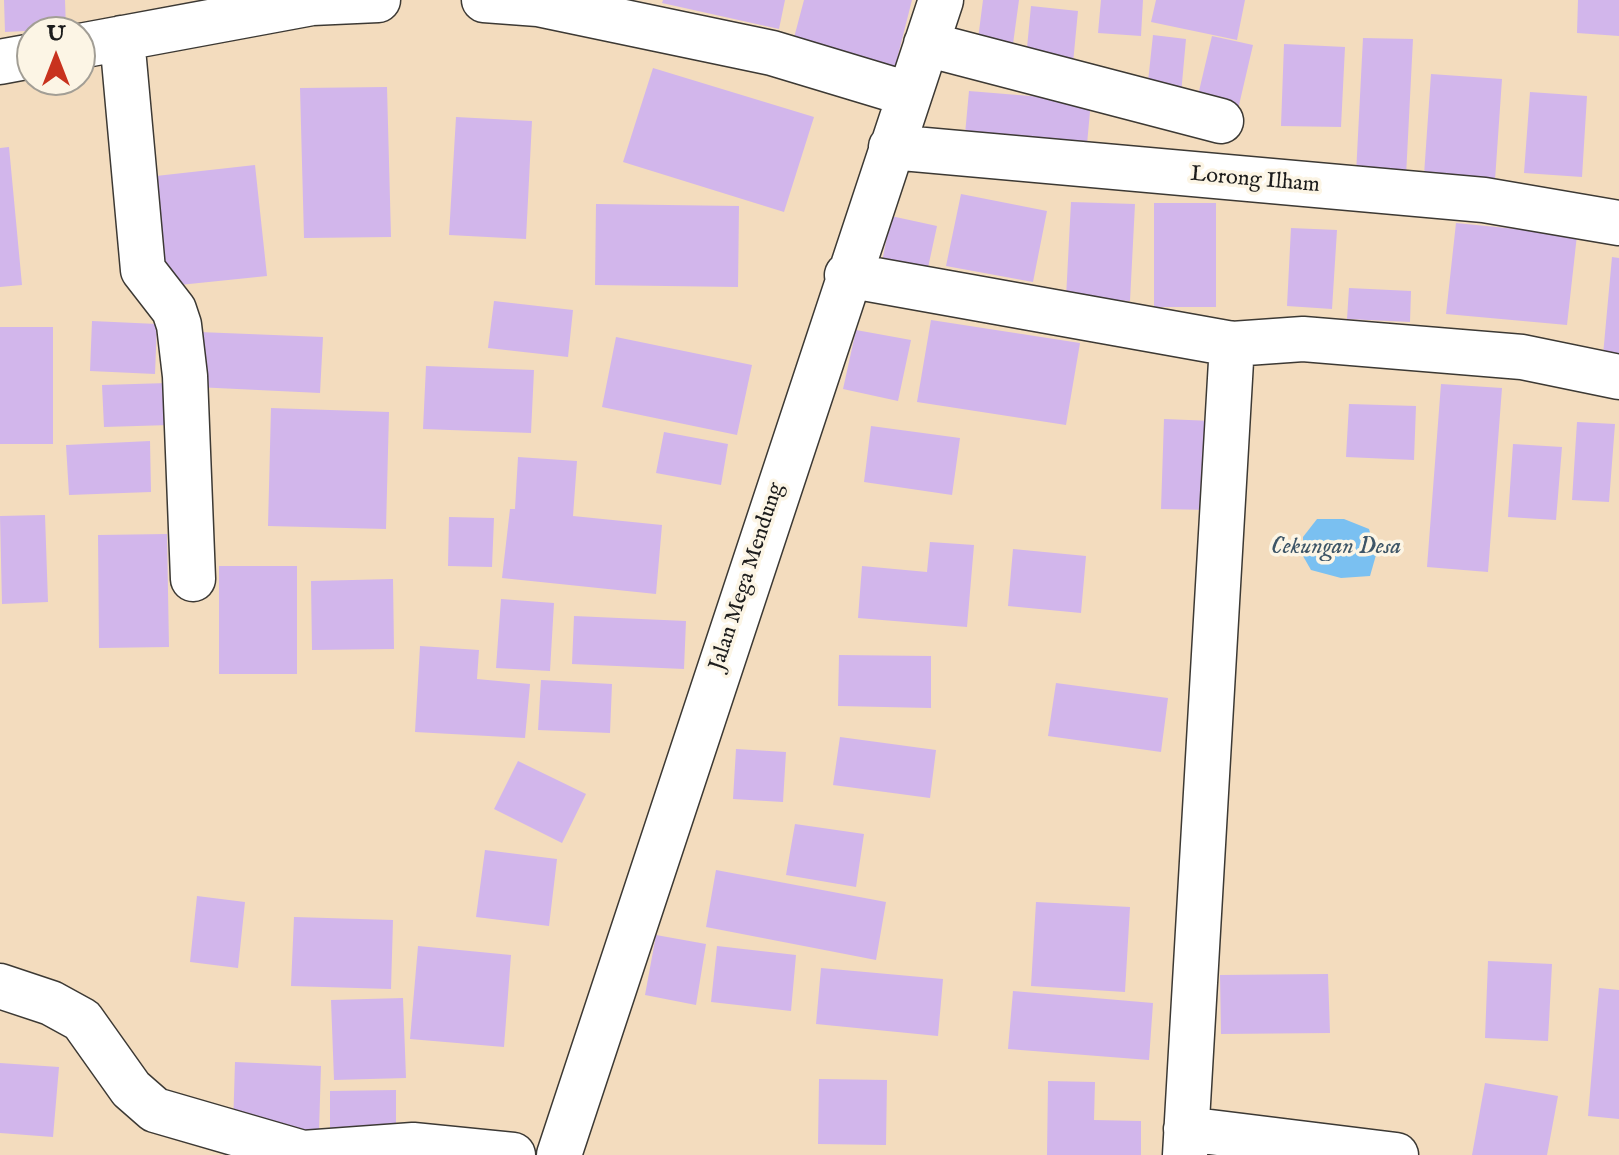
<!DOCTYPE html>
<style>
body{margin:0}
#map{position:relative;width:1619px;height:1155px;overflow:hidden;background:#f3dcbe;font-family:"IM FELL English",serif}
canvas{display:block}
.north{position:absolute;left:16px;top:16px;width:80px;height:80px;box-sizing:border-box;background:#fcf5e5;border:2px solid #a29e95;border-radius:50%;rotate:0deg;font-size:22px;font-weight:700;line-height:32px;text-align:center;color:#1c1c1c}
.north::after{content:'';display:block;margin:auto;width:28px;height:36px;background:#c8321e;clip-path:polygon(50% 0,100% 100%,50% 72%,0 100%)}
</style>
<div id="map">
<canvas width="1619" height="1155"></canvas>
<div class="north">U</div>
</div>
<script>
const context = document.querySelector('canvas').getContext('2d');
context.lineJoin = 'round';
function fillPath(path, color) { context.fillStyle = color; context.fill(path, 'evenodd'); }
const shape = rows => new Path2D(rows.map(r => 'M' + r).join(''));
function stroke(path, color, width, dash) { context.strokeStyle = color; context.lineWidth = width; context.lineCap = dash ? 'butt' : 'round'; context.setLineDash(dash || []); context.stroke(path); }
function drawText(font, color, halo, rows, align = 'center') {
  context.font = font + ' "IM FELL English",serif'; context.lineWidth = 7; context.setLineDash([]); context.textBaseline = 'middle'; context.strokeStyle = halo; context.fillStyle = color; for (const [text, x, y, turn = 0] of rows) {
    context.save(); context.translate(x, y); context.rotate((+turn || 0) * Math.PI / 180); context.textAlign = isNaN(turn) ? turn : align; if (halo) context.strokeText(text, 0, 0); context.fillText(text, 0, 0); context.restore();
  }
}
fillPath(shape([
 [1317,519,1344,519,1369,529,1376,555,1370,576,1341,578,1311,570,1303,556,1303,537]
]), '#7ac0f1');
fillPath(shape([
 [4,0,65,0,66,29,5,32],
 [663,0,785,0,779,29,662,3],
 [804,0,912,0,893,75,791,49],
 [983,0,1019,0,1013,44,978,39],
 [1101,0,1143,0,1141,36,1098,33],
 [1156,0,1245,0,1237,40,1151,22],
 [1578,0,1619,0,1619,36,1577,33],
 [1031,6,1078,11,1073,63,1026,58],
 [1153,35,1186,39,1181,94,1147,91],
 [1212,36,1253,45,1236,118,1195,108],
 [1363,38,1413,39,1406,176,1356,174],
 [1284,44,1345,47,1341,127,1281,126],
 [653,68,814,117,784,212,623,162],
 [1431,74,1502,79,1495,180,1424,175],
 [387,87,391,237,304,238,300,88],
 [969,91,1091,101,1086,155,964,145],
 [1530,92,1587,96,1582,177,1524,173],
 [456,117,532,121,526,239,449,235],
 [9,147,22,285,0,287,0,148],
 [255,165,267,276,160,287,147,177],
 [961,194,1047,211,1033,282,946,266],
 [1071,202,1135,204,1130,301,1066,298],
 [1154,203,1216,203,1216,307,1154,307],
 [596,204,739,206,738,287,595,285],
 [891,216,937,226,926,277,881,267],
 [1456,223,1577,235,1567,325,1446,314],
 [1291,228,1337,230,1332,309,1287,306],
 [1612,257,1619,258,1619,368,1602,366],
 [1349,288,1411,291,1410,322,1347,319],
 [494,301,573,310,568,357,488,348],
 [931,320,1080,343,1066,425,917,402],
 [92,321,157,324,155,374,90,371],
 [0,327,53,327,53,444,0,444],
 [856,330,911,340,898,401,843,389],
 [199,332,323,337,320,393,196,387],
 [616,337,752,365,737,435,602,407],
 [426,366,534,370,531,433,423,429],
 [168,383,170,425,104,427,102,385],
 [1441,384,1502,388,1488,572,1427,567],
 [1349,404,1416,406,1414,460,1346,457],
 [271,408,389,412,386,529,268,526],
 [1164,419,1213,421,1210,510,1161,509],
 [1577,422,1615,424,1609,502,1572,500],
 [871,426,960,438,952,495,864,482],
 [664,432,728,444,721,485,656,473],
 [150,441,151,492,69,495,66,445],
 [1513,444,1562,447,1556,520,1508,517],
 [518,457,577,461,573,516,662,525,656,594,502,578,510,509,515,509],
 [45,515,48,602,2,604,0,516],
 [449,517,494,518,492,567,448,566],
 [167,534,169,647,99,648,98,535],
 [930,542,974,545,967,627,858,618,862,566,927,572],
 [1013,549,1086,556,1081,613,1008,606],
 [219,566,297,566,297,674,219,674],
 [393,579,394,649,312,650,311,581],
 [501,599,554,603,550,671,496,668],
 [574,616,686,621,684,669,572,664],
 [420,646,479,650,477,679,530,684,525,738,415,732],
 [839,655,931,656,931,708,838,706],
 [541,680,612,684,610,733,538,730],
 [1056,683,1168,698,1161,752,1048,736],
 [840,737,936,750,930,798,833,785],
 [736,749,786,752,783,802,733,799],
 [518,761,586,794,562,843,494,809],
 [795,824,864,834,856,887,786,875],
 [485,850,557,859,549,926,476,917],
 [716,870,886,902,876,960,706,927],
 [197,896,245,902,238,968,190,962],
 [1036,902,1130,907,1125,992,1031,986],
 [294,917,393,920,391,989,291,986],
 [656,935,706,944,696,1005,645,995],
 [418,946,511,955,504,1047,410,1039],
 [717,946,796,955,791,1011,711,1002],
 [1488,961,1552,964,1548,1041,1485,1038],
 [821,968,943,979,938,1036,816,1024],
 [1328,974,1330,1033,1221,1034,1220,975],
 [1599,988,1619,990,1619,1119,1588,1116],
 [1013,991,1153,1003,1149,1060,1008,1049],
 [403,998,406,1078,334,1080,331,1000],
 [235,1062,321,1066,319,1131,233,1128],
 [0,1063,59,1067,53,1137,0,1133],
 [819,1079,887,1080,886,1145,818,1144],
 [1048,1081,1095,1082,1094,1120,1141,1121,1141,1155,1047,1155],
 [1485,1083,1558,1096,1547,1155,1472,1155],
 [396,1090,396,1130,330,1131,330,1091]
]), '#d2b6eb');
const street = shape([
 [484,0,538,4,772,53,908,94],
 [122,38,143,270,174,310,179,325,185,376,193,579],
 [926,44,1221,121],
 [80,46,312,3,378,0],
 [0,62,32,56],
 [891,147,1484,200,1619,223],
 [847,275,1232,344,1303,339,1522,357,1619,377],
 [0,986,51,1003,82,1020,131,1089,155,1110,303,1153,413,1145,513,1155],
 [1186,1129,1396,1155],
 [559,1155,941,0],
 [1185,1155,1232,344]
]);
stroke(street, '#3c3934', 47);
stroke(street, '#fff', 44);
drawText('22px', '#1c1c1c', '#fcf5e5', [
 ["Lorong Ilham",1255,181,5],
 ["Jalan Mega Mendung",748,577,-72]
]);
drawText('italic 24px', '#3d5567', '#fcf5e5', [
 ["Cekungan Desa",1336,548]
]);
</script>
